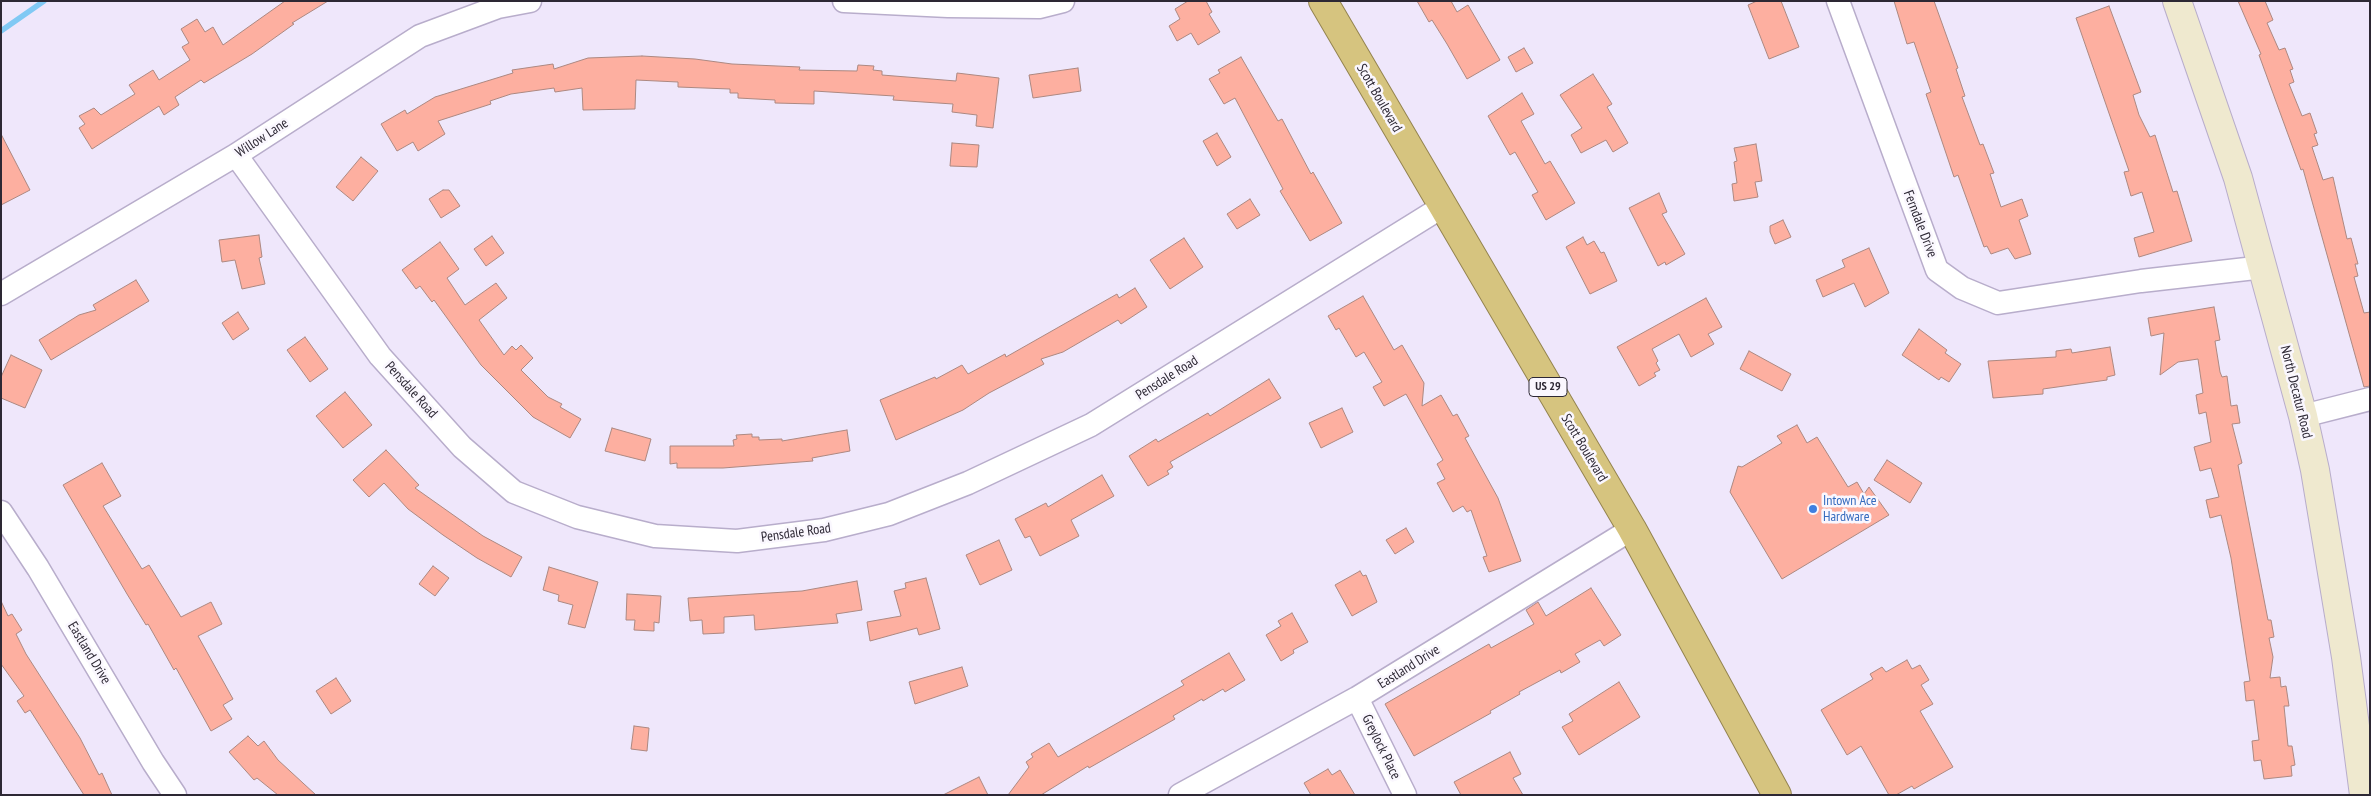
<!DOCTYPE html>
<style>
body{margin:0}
#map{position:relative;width:2371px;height:796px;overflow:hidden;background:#efe7fb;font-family:"PT Sans Narrow",sans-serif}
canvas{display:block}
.frame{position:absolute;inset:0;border:2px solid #2d2834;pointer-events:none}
</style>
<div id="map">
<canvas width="2371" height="796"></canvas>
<div class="frame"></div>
</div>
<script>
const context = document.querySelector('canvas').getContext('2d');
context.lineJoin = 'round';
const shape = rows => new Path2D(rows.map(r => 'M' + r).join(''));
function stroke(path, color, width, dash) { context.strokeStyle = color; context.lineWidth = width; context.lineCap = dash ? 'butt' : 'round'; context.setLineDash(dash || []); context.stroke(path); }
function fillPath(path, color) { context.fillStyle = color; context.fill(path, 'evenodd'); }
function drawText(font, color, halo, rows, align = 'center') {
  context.font = font + ' "PT Sans Narrow",sans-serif'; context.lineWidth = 5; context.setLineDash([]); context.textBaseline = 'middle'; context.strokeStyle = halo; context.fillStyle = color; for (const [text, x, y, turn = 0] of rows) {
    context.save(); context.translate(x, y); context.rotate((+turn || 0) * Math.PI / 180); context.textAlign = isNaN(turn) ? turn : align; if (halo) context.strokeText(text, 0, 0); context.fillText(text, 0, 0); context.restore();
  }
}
stroke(shape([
 [1,31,44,1]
]), '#81c9f4', 5.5);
const building = shape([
 [285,1,328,1,292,23,294,24,252,54,204,83,201,80,175,97,179,105,164,115,159,106,92,149,79,128,85,124,79,116,94,108,101,115,135,94,129,85,153,70,159,80,190,60,182,47,189,43,181,29,197,19,205,32,213,27,223,45,285,1],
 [1188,1,1206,1,1212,12,1209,14,1220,32,1198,45,1191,33,1177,41,1169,26,1180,19,1175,9,1188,1],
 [1417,1,1451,1,1457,12,1468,5,1500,60,1467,79,1447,44,1432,20,1429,22,1417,1],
 [1757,1,1781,1,1799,47,1769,59,1748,5,1757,1],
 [1894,1,1934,1,1958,68,1956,69,1965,96,1962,97,1980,145,1983,144,1994,173,1990,174,2001,207,2022,199,2028,216,2019,220,2031,254,2015,259,2008,248,1991,254,1987,246,1984,247,1958,175,1954,177,1926,94,1931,92,1914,42,1907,44,1894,1],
 [2238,1,2265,1,2273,20,2267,23,2279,50,2285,48,2293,69,2290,70,2294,82,2289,84,2302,116,2310,113,2317,133,2314,134,2318,145,2312,147,2323,180,2333,177,2347,239,2351,238,2358,264,2355,264,2358,276,2354,277,2364,313,2370,312,2370,386,2364,387,2303,169,2301,170,2259,55,2261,54,2238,1],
 [2109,6,2141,92,2133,95,2139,115,2150,137,2155,135,2173,192,2177,191,2192,241,2139,257,2134,238,2154,232,2142,192,2131,196,2124,172,2129,171,2076,18,2109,6],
 [1524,48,1533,63,1516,72,1508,57,1524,48],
 [642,56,695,59,732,64,800,67,799,70,857,71,858,65,874,66,873,70,882,71,882,75,956,81,957,73,999,78,993,128,976,126,977,115,952,112,953,104,893,100,894,96,814,91,814,104,775,103,775,100,738,98,738,93,730,93,730,89,678,87,678,82,636,80,635,109,583,110,582,88,555,92,554,88,511,94,490,101,491,104,438,121,445,134,418,151,413,142,397,151,381,124,405,110,407,114,435,97,513,73,512,70,553,64,554,69,588,58,642,56],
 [1241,57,1278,121,1282,119,1311,174,1313,172,1342,223,1310,241,1280,191,1283,189,1235,98,1224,104,1209,79,1220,73,1218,70,1241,57],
 [1078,68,1081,91,1033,98,1029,75,1078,68],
 [1593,74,1612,104,1607,107,1628,143,1613,152,1606,140,1581,153,1571,135,1582,128,1560,95,1593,74],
 [1522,93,1534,114,1521,121,1545,164,1550,161,1575,203,1546,220,1532,195,1538,192,1515,152,1510,155,1488,116,1522,93],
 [1217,133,1231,157,1217,166,1203,141,1217,133],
 [1,134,30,190,1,205,1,134],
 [952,143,979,145,977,167,950,166,952,143],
 [1756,144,1762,181,1755,182,1758,197,1734,201,1732,184,1737,183,1734,162,1737,161,1734,148,1756,144],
 [361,157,378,171,353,201,336,187,361,157],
 [443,190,449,190,460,206,441,218,429,199,443,190],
 [1659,193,1667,212,1662,214,1685,254,1666,265,1665,262,1658,266,1629,208,1659,193],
 [1250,199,1260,215,1237,229,1227,214,1250,199],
 [1783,220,1791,237,1775,244,1770,232,1770,226,1783,220],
 [259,235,262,257,259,258,265,284,242,289,235,260,222,262,219,240,259,235],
 [492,236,504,253,486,266,474,249,492,236],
 [1583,237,1587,245,1594,241,1601,253,1604,252,1617,281,1590,294,1566,247,1583,237],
 [1184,238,1203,267,1170,289,1150,260,1184,238],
 [440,242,459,269,447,278,465,305,496,283,507,298,479,320,504,355,512,346,516,350,521,345,533,358,521,370,548,397,562,404,560,407,581,419,570,438,533,417,481,365,434,300,432,302,420,286,416,289,402,270,440,242],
 [1869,248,1889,293,1865,307,1854,283,1823,297,1816,280,1845,267,1842,260,1869,248],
 [136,280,149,301,51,360,39,340,79,315,96,310,93,305,136,280],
 [1135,288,1147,307,1121,324,1118,320,1063,352,1041,359,1044,364,989,393,963,410,896,440,880,400,935,377,936,379,962,365,968,374,1005,354,1006,357,1117,294,1119,298,1135,288],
 [1363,296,1394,350,1402,345,1424,383,1422,406,1441,395,1453,416,1457,414,1469,436,1465,438,1498,498,1521,561,1489,572,1483,557,1487,556,1471,510,1467,512,1463,506,1453,512,1437,483,1445,479,1437,464,1443,460,1406,394,1384,406,1373,387,1382,382,1364,352,1356,357,1339,328,1336,330,1328,316,1363,296],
 [1706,298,1722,327,1708,334,1714,344,1691,357,1679,334,1652,349,1658,361,1656,363,1660,370,1654,373,1656,376,1639,386,1617,347,1706,298],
 [2214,307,2220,340,2215,341,2220,372,2222,377,2227,376,2231,406,2237,405,2240,423,2232,424,2242,463,2238,465,2268,620,2271,620,2274,637,2269,638,2273,657,2270,678,2280,677,2281,687,2286,686,2289,706,2284,706,2288,746,2292,746,2295,765,2291,766,2292,776,2264,779,2261,760,2254,761,2252,741,2259,740,2254,700,2246,701,2244,682,2250,681,2231,558,2221,515,2210,518,2206,500,2219,497,2211,468,2200,471,2194,447,2211,442,2206,412,2199,414,2196,395,2203,393,2198,359,2178,362,2160,375,2164,333,2151,336,2148,318,2214,307],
 [238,312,249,329,233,340,222,323,238,312],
 [1919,329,1947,350,1945,353,1961,364,1949,382,1941,377,1939,380,1902,355,1919,329],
 [305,337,328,369,310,382,287,350,305,337],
 [2110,347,2115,375,2107,377,2107,380,2043,389,2043,394,1993,398,1988,361,2056,357,2056,351,2071,349,2072,353,2110,347],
 [1749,351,1791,374,1782,391,1740,369,1749,351],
 [11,355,42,370,25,408,1,398,1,377,11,355],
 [1269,379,1281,398,1170,462,1173,467,1167,471,1169,474,1148,486,1129,456,1156,439,1158,442,1208,413,1210,416,1269,379],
 [345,392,372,425,343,448,316,416,345,392],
 [1342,408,1353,432,1321,448,1309,423,1342,408],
 [1797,425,1807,443,1817,437,1848,487,1857,482,1864,494,1869,487,1889,515,1782,579,1730,492,1738,466,1742,467,1782,443,1777,436,1797,425],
 [612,428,651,439,645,461,605,451,612,428],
 [847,430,850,451,812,458,813,461,723,468,677,468,677,463,670,464,670,446,734,446,733,440,737,439,736,435,752,434,752,437,759,437,759,440,782,439,782,441,847,430],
 [386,450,419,485,415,488,483,536,522,557,511,577,477,558,443,535,408,509,384,483,369,497,353,480,386,450],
 [1887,460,1922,483,1910,503,1874,480,1887,460],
 [102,463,121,496,103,506,142,569,149,565,181,617,211,602,222,624,198,636,233,699,223,705,232,719,211,731,176,668,174,670,148,624,146,625,127,594,63,485,102,463],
 [1102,475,1114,496,1071,520,1079,536,1040,556,1030,536,1025,538,1015,519,1046,503,1048,507,1102,475],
 [1406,528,1414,542,1395,554,1386,540,1406,528],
 [999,540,1012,570,980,585,966,555,999,540],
 [433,566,449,578,435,596,419,584,433,566],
 [549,567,598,582,585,628,568,624,573,605,558,601,559,595,543,590,549,567],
 [1360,571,1363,576,1366,575,1377,602,1352,616,1335,585,1360,571],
 [926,578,940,629,919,635,917,628,870,641,867,622,901,616,894,591,906,588,905,583,926,578],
 [857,581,862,610,836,614,838,623,755,630,754,615,724,617,724,633,703,634,702,620,690,621,688,598,802,591,857,581],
 [1591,588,1621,635,1604,646,1600,640,1575,654,1580,662,1561,673,1560,670,1519,692,1520,694,1490,711,1491,713,1414,756,1385,704,1489,644,1491,648,1534,624,1526,610,1538,602,1546,616,1591,588],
 [627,594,661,596,659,623,654,622,654,631,634,630,635,620,626,620,627,594],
 [1,601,8,616,12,614,22,630,16,634,26,654,80,738,99,775,102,773,112,795,84,795,30,710,25,713,17,701,24,696,1,664,1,601],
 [1292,613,1308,642,1293,650,1294,653,1281,661,1266,635,1281,626,1278,621,1292,613],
 [1229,653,1245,680,1225,692,1223,689,1203,701,1202,699,1173,716,1175,719,1089,768,1088,766,1041,795,1008,795,1029,767,1026,762,1033,757,1031,754,1049,743,1058,757,1184,685,1181,681,1229,653],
 [1907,660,1912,669,1920,665,1929,680,1921,685,1933,704,1920,711,1953,767,1914,789,1912,786,1896,795,1889,795,1861,746,1847,755,1821,710,1873,679,1870,674,1882,667,1886,672,1907,660],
 [962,667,968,686,915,704,909,682,962,667],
 [336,678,351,701,331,714,316,691,336,678],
 [1619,682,1640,717,1579,755,1562,727,1573,721,1569,714,1619,682],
 [634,726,649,728,647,751,631,749,634,726],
 [248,736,258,746,264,741,278,760,316,795,278,795,257,778,254,780,229,752,248,736],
 [1510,752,1521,774,1513,778,1523,795,1461,795,1454,782,1510,752],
 [1328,769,1332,775,1340,770,1355,795,1311,795,1304,783,1328,769],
 [979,777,988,795,943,795,979,777]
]);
fillPath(building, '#fdafa0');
stroke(building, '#ac8881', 1);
const minor = shape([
 [844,1,948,6,1039,7,1063,1],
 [1838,1,1937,270,1962,288,1998,303,2141,281,2264,267],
 [236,155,380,356,462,447,514,492,577,517,655,536,737,541,824,530,889,514,968,483,1091,425,1442,207],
 [1,294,236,155,420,36,498,7,530,1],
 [2303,416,2370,399],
 [1,512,38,568,153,762,175,795],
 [1357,698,1405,795],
 [1180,795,1357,698,1632,529]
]);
const secondary = shape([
 [2177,1,2238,178,2303,416,2315,470,2346,657,2364,795]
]);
const trunk = shape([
 [1323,1,1632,529,1777,795]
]);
stroke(minor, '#b8adcb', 25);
stroke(secondary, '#b8adcb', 30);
stroke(trunk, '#948450', 30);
stroke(minor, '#fff', 22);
stroke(secondary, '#efe9cf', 28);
stroke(trunk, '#d6c47f', 28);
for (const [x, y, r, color] of [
 [1813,509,5,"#3f7fe0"]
]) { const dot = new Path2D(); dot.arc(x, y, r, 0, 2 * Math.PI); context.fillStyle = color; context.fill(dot); stroke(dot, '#faf7fe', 2); }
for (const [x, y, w] of [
 [1548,387,38]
]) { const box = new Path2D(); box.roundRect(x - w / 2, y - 9.5, w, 19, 4); context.fillStyle = '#faf7fe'; context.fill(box); stroke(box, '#2d2834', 1); }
drawText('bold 12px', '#2d2834', null, [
 ["US 29",1548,387]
]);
drawText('14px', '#2d2834', '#faf7fe', [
 ["Scott Boulevard",1379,98,60],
 ["Willow Lane",262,138,-33],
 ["Ferndale Drive",1920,224,69],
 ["Pensdale Road",1167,378,-32],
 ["Pensdale Road",411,390,48],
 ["North Decatur Road",2296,392,76],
 ["Scott Boulevard",1584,448,59],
 ["Pensdale Road",796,533,-8],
 ["Eastland Drive",89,653,59],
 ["Eastland Drive",1409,667,-32],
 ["Greylock Place",1381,747,64]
]);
drawText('14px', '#366cbe', '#faf7fe', [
 ["Intown Ace",1823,501],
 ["Hardware",1823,517]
], 'left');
</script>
